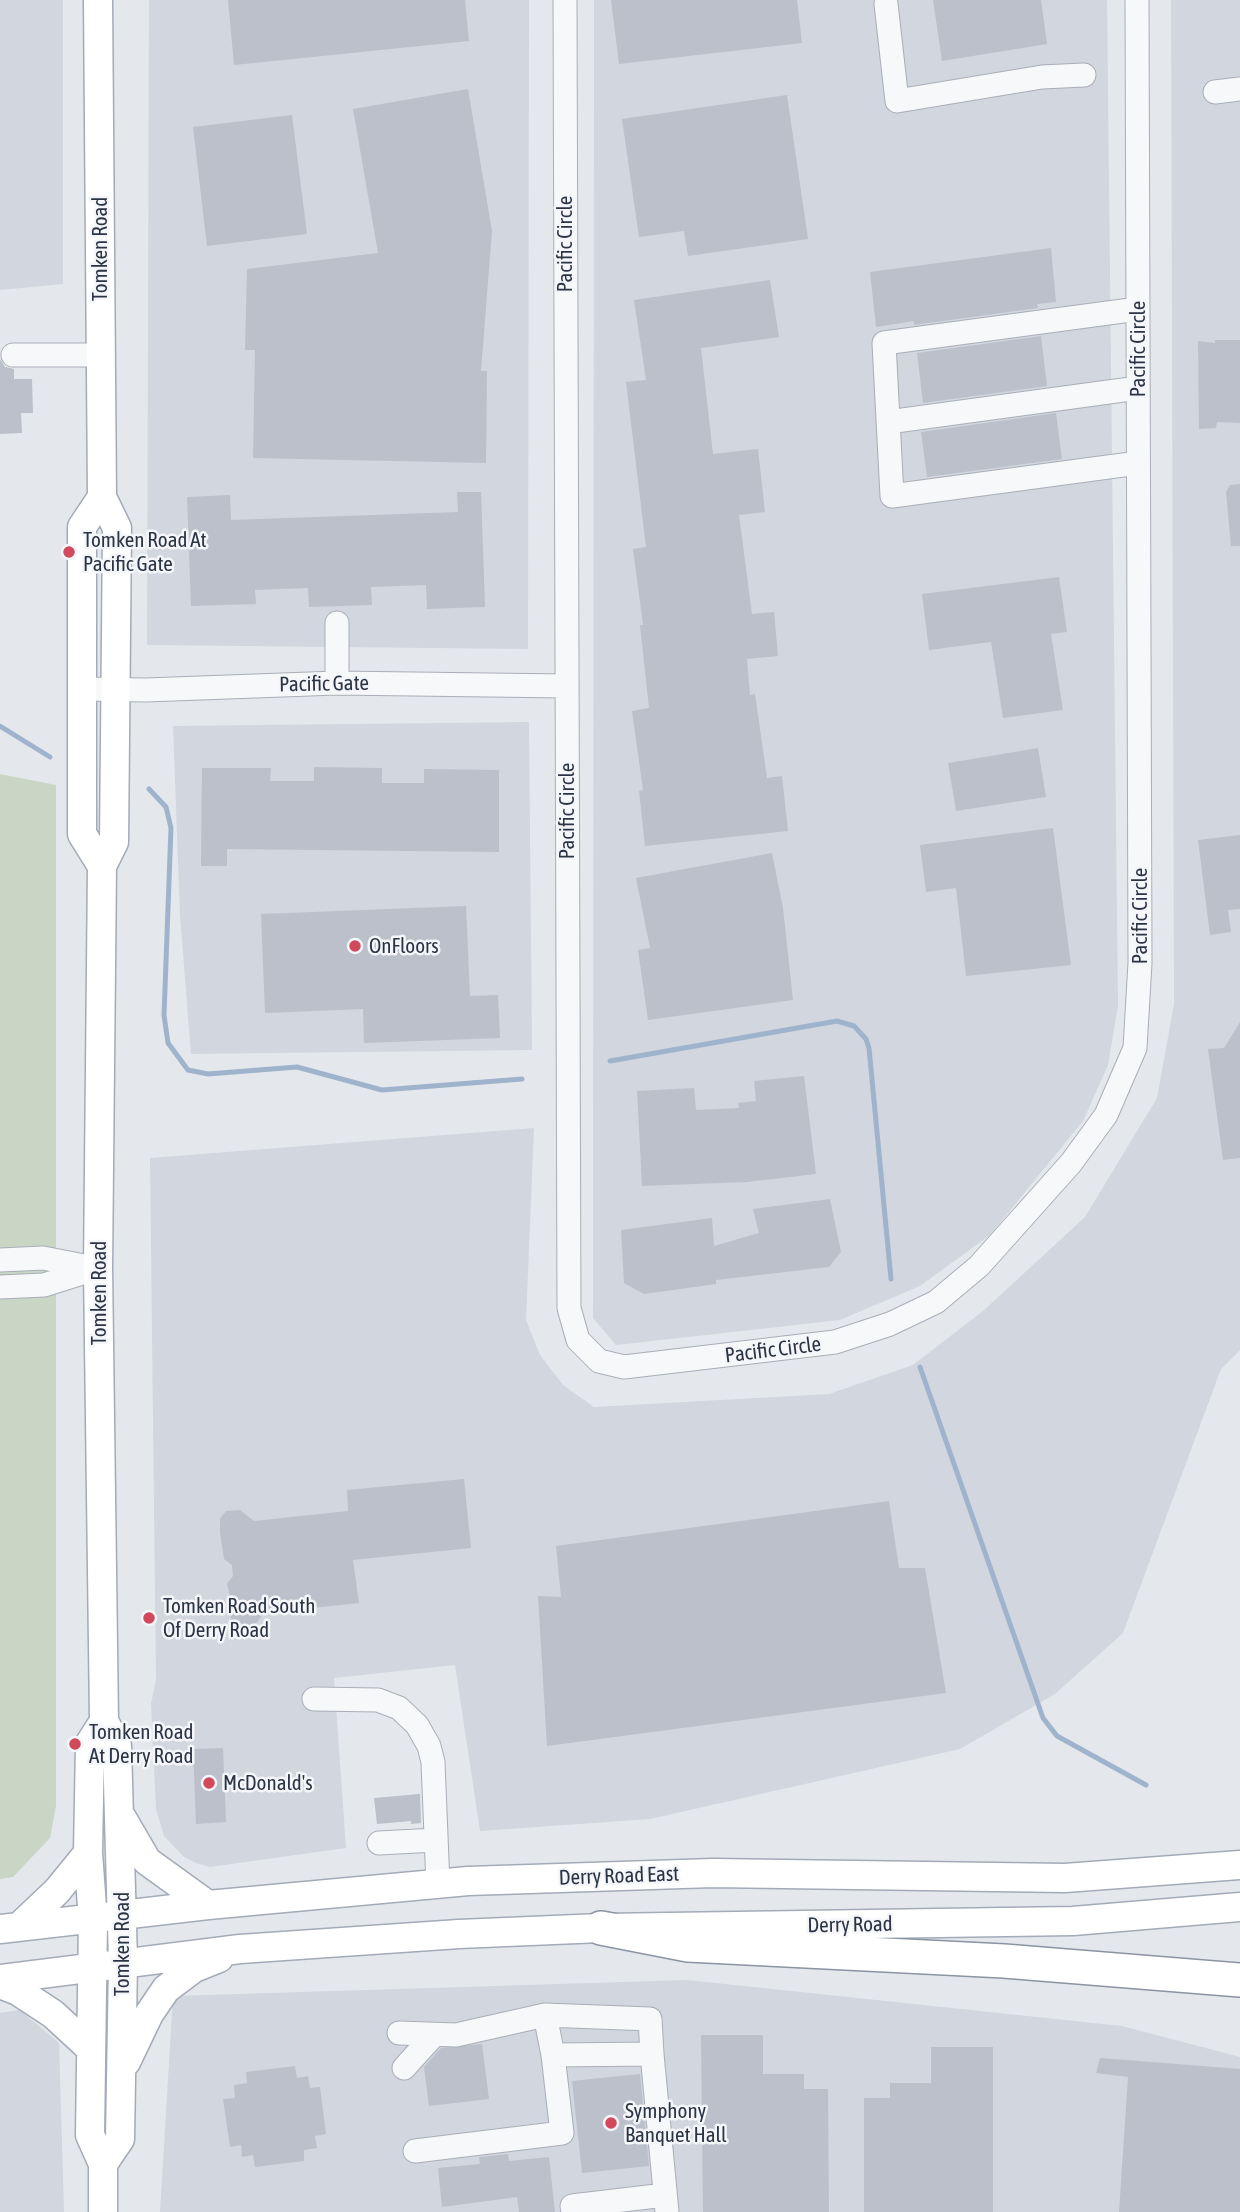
<!DOCTYPE html>
<style>
body{margin:0}
canvas{display:block;background:#e4e7ec}
</style>
<canvas width="1240" height="2212"></canvas>
<script>
const context = document.querySelector('canvas').getContext('2d');
context.lineJoin = 'round';
function fillPath(path, color) { context.fillStyle = color; context.fill(path, 'evenodd'); }
const shape = rows => new Path2D(rows.map(r => 'M' + r).join(''));
function stroke(path, color, width, dash) { context.strokeStyle = color; context.lineWidth = width; context.lineCap = dash ? 'butt' : 'round'; context.setLineDash(dash || []); context.stroke(path); }
function drawText(font, color, halo, rows, align = 'center') {
  context.font = font + ' "Asap Condensed",sans-serif'; context.lineWidth = 5; context.setLineDash([]); context.textBaseline = 'middle'; context.strokeStyle = halo; context.fillStyle = color; for (const [text, x, y, turn = 0] of rows) {
    context.save(); context.translate(x, y); context.rotate((+turn || 0) * Math.PI / 180); context.textAlign = isNaN(turn) ? turn : align; if (halo) context.strokeText(text, 0, 0); context.fillText(text, 0, 0); context.restore();
  }
}
fillPath(shape([
 [0,0,63,0,63,284,0,290],
 [149,0,529,0,528,649,147,645],
 [594,0,1107,0,1118,1006,1108,1065,1083,1121,990,1235,920,1286,840,1320,616,1345,593,1318],
 [1171,0,1240,0,1240,1350,1221,1369,1123,1633,1055,1694,960,1749,650,1819,480,1831,455,1665,334,1678,346,1848,210,1867,196,1863,184,1857,164,1836,156,1809,151,1704,156,1679,150,1158,534,1128,526,1320,540,1355,563,1385,594,1407,829,1394,913,1365,983,1311,1085,1217,1157,1098,1174,1004],
 [529,722,532,1050,191,1054,180,915,173,726],
 [687,1980,1122,2026,1240,2057,1240,2212,160,2212,173,1996],
 [20,2010,59,2043,64,2212,0,2212,0,2013]
]), '#d2d6de');
fillPath(shape([
 [0,774,56,785,56,1806,50,1838,13,1877,0,1879]
]), '#c9d6c5');
stroke(shape([
 [0,726,50,757],
 [149,789,166,807,171,828,164,1015,168,1043,188,1070,208,1074,297,1067,382,1090,522,1079],
 [610,1061,837,1021,854,1026,866,1039,869,1048,891,1279],
 [920,1367,1043,1718,1057,1736,1146,1785]
]), '#9fb4cc', 5);
fillPath(shape([
 [228,0,465,0,469,41,234,65],
 [611,0,797,0,802,43,619,64],
 [933,0,1041,0,1047,44,942,61],
 [468,89,492,231,481,371,487,371,486,463,253,458,255,350,245,350,247,269,378,253,353,109],
 [787,95,808,239,688,256,684,231,639,237,622,119],
 [292,115,307,234,207,246,193,127],
 [1051,248,1056,302,1037,304,1038,308,914,325,914,321,876,327,870,272],
 [770,280,779,337,701,348,713,454,758,449,765,512,739,515,752,614,774,612,778,656,747,659,750,695,755,694,767,778,782,776,788,831,645,846,639,791,643,790,632,711,649,708,640,625,643,625,633,549,646,547,626,382,646,380,634,300],
 [1041,336,1047,386,923,403,917,353],
 [1215,340,1240,340,1240,423,1217,422,1216,428,1199,429,1198,341,1215,343],
 [0,359,5,367,14,369,14,379,32,379,33,413,21,413,22,433,0,434],
 [1056,413,1062,459,927,477,921,432],
 [1240,484,1240,546,1231,546,1226,492,1230,485],
 [457,492,481,492,485,607,427,609,426,585,371,587,372,605,309,607,308,588,255,590,256,604,191,606,187,497,230,495,231,520,458,512],
 [1059,577,1067,632,1051,634,1063,710,1003,718,991,642,929,650,922,594],
 [1038,748,1046,797,956,811,948,763],
 [314,767,382,768,382,783,424,783,424,769,499,770,499,852,227,849,227,866,201,866,202,768,271,768,270,781,314,781],
 [1053,828,1071,965,966,976,956,888,926,892,920,845],
 [1240,835,1240,909,1228,910,1231,932,1210,935,1198,840],
 [772,853,783,908,793,1000,648,1020,638,950,650,948,636,878],
 [466,906,470,996,498,995,500,1038,364,1043,363,1009,265,1013,261,914],
 [1240,1022,1240,1158,1223,1160,1208,1049,1224,1048],
 [804,1076,816,1174,747,1182,642,1186,637,1091,694,1088,696,1110,739,1108,738,1103,756,1101,754,1081],
 [830,1199,841,1252,829,1267,716,1280,716,1284,644,1294,624,1283,621,1230,712,1218,714,1246,759,1233,753,1209],
 [464,1479,471,1548,353,1560,359,1603,264,1613,252,1629,239,1630,232,1624,227,1597,230,1596,227,1584,233,1576,232,1565,224,1559,220,1532,220,1519,226,1511,240,1510,254,1521,348,1511,347,1490],
 [889,1501,899,1568,925,1568,946,1693,547,1746,538,1596,561,1597,556,1546],
 [223,1748,226,1822,196,1824,193,1749],
 [420,1794,421,1823,411,1824,411,1821,377,1824,374,1798],
 [701,2035,763,2035,763,2074,804,2074,804,2089,828,2089,829,2212,703,2212],
 [482,2044,489,2099,429,2106,424,2067,441,2048],
 [931,2047,993,2047,993,2212,864,2212,864,2098,890,2098,890,2083,931,2083],
 [1100,2058,1240,2069,1240,2212,1119,2212,1128,2077,1096,2073],
 [295,2066,297,2078,308,2076,310,2088,320,2087,326,2134,315,2136,317,2148,304,2150,304,2161,255,2167,253,2155,242,2157,241,2145,230,2147,223,2099,235,2098,234,2085,247,2083,246,2072],
 [640,2074,649,2166,582,2173,572,2081],
 [508,2154,509,2161,549,2157,555,2212,519,2212,517,2197,442,2207,438,2168,480,2164,479,2157]
]), '#bbc0ca');
const minor = shape([
 [565,0,569,1308,578,1340,599,1361,624,1367,835,1342,890,1324,936,1302,979,1266,1071,1163,1106,1115,1135,1048,1140,963,1137,0],
 [886,4,897,101,1042,77,1084,75],
 [1215,92,1240,89],
 [1138,309,884,343,892,496,1138,463],
 [13,355,101,355],
 [888,422,1138,388],
 [337,623,337,683],
 [82,689,146,690,337,683,566,686],
 [0,1260,43,1258,95,1268],
 [0,1287,44,1285,98,1268],
 [314,1699,378,1700,399,1708,417,1725,429,1746,433,1762,438,1885],
 [379,1843,436,1840],
 [399,2033,456,2035,545,2015,650,2019,652,2054],
 [553,2055,652,2054,667,2212],
 [404,2068,433,2036],
 [415,2151,562,2133,553,2055,545,2015],
 [573,2212,572,2206,665,2195]
]);
const major = shape([
 [98,0,102,497,117,528,114,842,102,866,98,1268,104,1721,117,1746,123,1962,120,2139,103,2164],
 [102,497,82,527,82,834,102,866],
 [122,1818,147,1861,208,1905],
 [19,1927,57,1891,88,1853],
 [0,1929,208,1905,468,1881,713,1873,1065,1878,1240,1865],
 [0,1979,240,1949,459,1934,601,1928,1073,1921,1240,1907],
 [0,1984,18,1991,53,2014,90,2048],
 [126,2062,149,2014,166,1989,194,1968,219,1958],
 [103,2212,103,2164,90,2135,93,1920,88,1853,90,1743,104,1721]
]);
const highway = shape([
 [601,1928,688,1945,1004,1961,1240,1980]
]);
stroke(minor, '#a9aeb7', 25);
stroke(major, '#a3abb8', 31);
stroke(highway, '#8b94a3', 36);
stroke(minor, '#f7f8fa', 23);
stroke(major, '#fff', 28);
stroke(highway, '#fff', 33);
for (const [x, y, r, color] of [
 [69,552,7,"#d1495b"],
 [355,946,7,"#d1495b"],
 [149,1618,7,"#d1495b"],
 [75,1744,7,"#d1495b"],
 [209,1783,7,"#d1495b"],
 [611,2123,7,"#d1495b"]
]) { const dot = new Path2D(); dot.arc(x, y, r, 0, 2 * Math.PI); context.fillStyle = color; context.fill(dot); stroke(dot, '#f4f6f9', 2.5); }
drawText('21px', '#2b3445', '#f4f6f9', [
 ["Pacific Circle",565,244,-90],
 ["Tomken Road",100,249,-90],
 ["Pacific Circle",1138,349,-90],
 ["Pacific Gate",324,684,-1],
 ["Pacific Circle",567,811,-90],
 ["Pacific Circle",1140,916,-90],
 ["Tomken Road",99,1293,-90],
 ["Pacific Circle",773,1350,-7],
 ["Derry Road East",619,1876,-2],
 ["Derry Road",850,1925,-1],
 ["Tomken Road",122,1944,-90]
]);
drawText('21px', '#2b3445', '#f4f6f9', [
 ["Tomken Road At",83,540],
 ["Pacific Gate",83,564],
 ["OnFloors",369,946],
 ["Tomken Road South",163,1606],
 ["Of Derry Road",163,1630],
 ["Tomken Road",89,1732],
 ["At Derry Road",89,1756],
 ["McDonald's",223,1783],
 ["Symphony",625,2111],
 ["Banquet Hall",625,2135]
], 'left');
</script>
